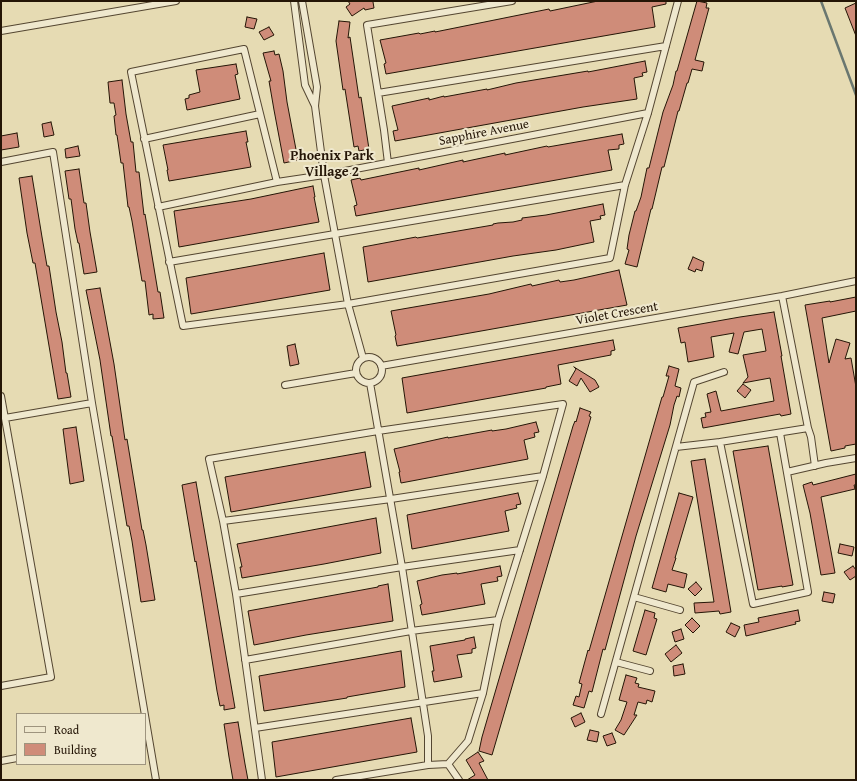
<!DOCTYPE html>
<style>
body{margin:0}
#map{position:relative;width:857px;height:781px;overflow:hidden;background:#e6dbb3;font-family:"Gentium Book Plus",serif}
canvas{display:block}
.frame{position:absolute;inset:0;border:2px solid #241506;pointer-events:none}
.legend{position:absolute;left:16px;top:713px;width:130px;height:52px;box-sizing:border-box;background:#efe8ce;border:1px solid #9e947e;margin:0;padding:5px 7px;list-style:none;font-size:12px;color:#241506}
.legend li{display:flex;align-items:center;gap:8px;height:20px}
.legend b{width:20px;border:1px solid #9e947e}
</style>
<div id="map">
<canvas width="857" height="781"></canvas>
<div class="frame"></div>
<ul class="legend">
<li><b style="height:5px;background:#efe8ce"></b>Road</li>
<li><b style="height:11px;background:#cf8c79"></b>Building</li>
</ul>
</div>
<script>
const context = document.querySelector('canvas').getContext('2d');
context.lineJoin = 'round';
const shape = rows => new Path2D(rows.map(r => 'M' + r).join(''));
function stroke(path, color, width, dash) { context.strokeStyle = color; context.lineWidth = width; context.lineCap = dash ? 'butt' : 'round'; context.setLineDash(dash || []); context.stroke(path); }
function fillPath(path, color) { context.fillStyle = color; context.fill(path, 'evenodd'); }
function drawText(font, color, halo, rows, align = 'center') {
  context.font = font + ' "Gentium Book Plus",serif'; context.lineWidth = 4; context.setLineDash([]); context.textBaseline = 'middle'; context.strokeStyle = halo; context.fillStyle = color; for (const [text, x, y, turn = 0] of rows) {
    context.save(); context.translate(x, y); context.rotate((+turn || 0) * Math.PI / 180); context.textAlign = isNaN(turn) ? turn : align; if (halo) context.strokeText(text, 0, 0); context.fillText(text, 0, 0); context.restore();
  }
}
stroke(shape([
 [821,1,856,95]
]), '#6a7770', 2.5);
const building = shape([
 [348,1,374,1,373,2,374,8,365,10,364,8,352,16,346,7,350,4,348,1],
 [598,1,666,1,666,4,652,7,655,27,386,74,384,64,386,63,380,40,419,33,420,34,435,31,435,32,549,9,550,11,598,1],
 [697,1,707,3,706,8,709,8,695,60,704,62,702,71,692,69,688,83,687,83,679,111,678,111,664,167,662,167,652,209,651,209,637,267,625,264,629,250,627,249,629,235,635,211,636,211,641,197,647,168,649,168,663,112,673,85,676,71,677,71,697,1],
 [856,3,856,36,845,8,856,3],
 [247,17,257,19,254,29,245,27,247,17],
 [339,21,350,22,348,38,350,37,359,98,361,97,369,149,359,151,358,146,354,147,345,89,343,90,336,41,339,21],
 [269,27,274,35,264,40,259,32,269,27],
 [274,51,275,55,279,54,283,71,287,102,298,160,284,163,274,110,269,81,271,81,263,53,274,51],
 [645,61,647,72,642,73,643,76,634,78,637,99,583,107,395,141,393,131,398,130,392,106,429,98,429,100,444,96,444,97,487,89,487,90,516,83,588,71,588,72,645,61],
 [236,64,238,74,235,75,240,99,187,110,185,99,189,98,189,95,200,92,196,70,236,64],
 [122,80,126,114,131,142,133,142,136,172,139,172,144,215,145,214,158,292,160,292,164,318,153,319,153,314,149,315,145,281,142,281,132,221,129,207,128,207,123,163,121,163,117,135,116,135,114,116,116,115,114,103,110,103,108,82,122,80],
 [51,122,54,135,44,137,42,124,51,122],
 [246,131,248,142,246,142,251,167,169,181,167,170,168,170,163,145,246,131],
 [17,133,19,147,1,150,1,136,17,133],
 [622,134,624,144,619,145,619,149,608,150,612,170,356,216,354,206,357,205,351,180,360,178,361,180,419,168,419,170,463,160,463,162,505,153,505,155,547,146,548,147,622,134],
 [78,146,80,156,66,158,65,149,78,146],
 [79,169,84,203,86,203,90,232,97,272,84,274,79,243,78,243,75,229,71,199,69,199,65,171,79,169],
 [32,176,42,237,47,266,49,266,56,312,62,342,66,373,67,373,71,397,58,399,35,263,33,263,27,233,19,178,32,176],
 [313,186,315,197,314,197,319,222,179,247,174,211,251,199,313,186],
 [603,204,605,215,600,216,601,219,590,221,594,242,556,250,513,256,368,282,363,247,416,237,417,238,493,225,493,224,498,223,513,222,522,220,522,218,546,215,603,204],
 [324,253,330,290,191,314,186,278,324,253],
 [693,257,704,262,702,271,696,269,695,272,688,269,693,257],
 [619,270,627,305,397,346,395,336,396,335,391,311,489,294,531,284,532,286,559,280,560,282,574,280,619,270],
 [100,288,114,364,125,440,127,439,142,530,143,530,146,545,155,600,141,602,132,541,129,526,127,526,112,436,111,436,100,360,86,290,100,288],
 [856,297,856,311,822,318,829,363,836,339,850,343,845,359,851,358,856,387,856,444,845,446,845,448,831,451,805,305,830,301,830,302,856,297],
 [774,312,782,356,781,356,791,414,781,416,780,414,703,428,701,418,706,417,705,413,711,412,707,394,716,391,721,411,774,401,770,378,743,383,748,377,743,355,766,351,762,329,744,332,738,354,729,352,734,333,711,337,714,357,688,362,685,342,681,343,678,328,740,317,774,312],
 [613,340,615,350,611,351,611,355,558,365,561,384,546,387,546,388,407,413,402,378,613,340],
 [295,344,299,364,290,366,287,346,295,344],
 [669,366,679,369,675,386,681,388,679,397,677,396,674,405,670,425,636,536,605,650,603,649,592,692,589,691,584,708,573,705,576,696,579,697,582,684,579,683,588,650,589,651,662,397,663,397,669,376,666,376,669,366],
 [574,367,595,380,599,387,590,392,581,378,577,386,569,381,576,369,574,367],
 [743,384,751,390,745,398,737,391,743,384],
 [580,408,591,412,589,416,591,417,492,755,479,751,482,737,573,426,575,421,576,422,580,408],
 [536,422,539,432,534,433,535,437,524,440,528,459,401,483,399,472,400,472,394,449,448,437,448,438,492,430,492,431,506,429,536,422],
 [76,427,84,481,70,484,63,429,76,427],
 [768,446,793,585,782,587,782,586,758,590,733,451,768,446],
 [365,452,371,487,231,512,225,477,365,452],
 [705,459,731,612,720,614,719,611,695,613,694,603,714,602,691,461,705,459],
 [856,474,856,485,854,485,855,489,821,497,835,573,821,575,810,513,803,485,812,482,813,485,856,474],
 [196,482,235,708,224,710,224,705,220,706,217,691,201,591,196,561,195,562,182,485,196,482],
 [518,493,521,504,516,505,517,508,505,511,509,531,412,549,407,515,518,493],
 [679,493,693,497,675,558,676,558,672,570,687,574,684,588,668,584,666,592,652,588,679,493],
 [376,518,381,553,324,564,242,578,240,567,242,567,237,544,376,518],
 [840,544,854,547,852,556,838,553,840,544],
 [500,566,502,576,497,577,498,581,481,584,485,604,422,615,420,605,422,604,417,581,442,575,457,573,457,574,500,566],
 [853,566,856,570,856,576,850,580,844,572,853,566],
 [696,582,702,589,695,596,688,589,696,582],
 [388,584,393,621,306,635,254,645,248,611,378,587,378,586,388,584],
 [824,592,835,594,833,603,822,601,824,592],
 [645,610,655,613,654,618,657,619,646,655,633,651,645,610],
 [798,610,800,621,795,622,796,624,746,636,744,625,759,622,758,618,798,610],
 [692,618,700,626,693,633,685,625,692,618],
 [731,623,740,627,735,637,726,632,731,623],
 [681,629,684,639,675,642,672,632,681,629],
 [474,637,476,648,472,649,472,653,457,655,462,677,434,682,432,671,434,671,430,646,465,640,465,639,474,637],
 [676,645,682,653,671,662,665,654,676,645],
 [401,651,405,687,347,697,347,698,264,711,259,676,401,651],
 [683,664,685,674,674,676,673,666,683,664],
 [626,675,637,678,635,683,639,684,638,687,655,691,652,702,647,700,646,704,638,702,634,715,637,715,624,735,615,730,621,720,627,702,619,700,626,675],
 [581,713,585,722,575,727,571,718,581,713],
 [411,718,417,752,276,777,272,742,411,718],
 [238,722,245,764,248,780,233,780,229,757,224,724,238,722],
 [590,730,599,732,597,742,587,740,590,730],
 [612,733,616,743,607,746,603,736,612,733],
 [478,752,484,761,479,763,488,780,467,780,475,775,466,760,478,752]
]);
fillPath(building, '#cf8c79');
stroke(building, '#241506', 1);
const street = shape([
 [294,1,305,85,315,106],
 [302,1,317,87,315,106,324,175,348,304,363,358],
 [1,31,176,1],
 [378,93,666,46],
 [144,139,260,114],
 [1,162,53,152,92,403,156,780],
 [388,163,384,130,367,25,512,1],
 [277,182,244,49,131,72,183,326,348,304,610,258,625,185,648,113,678,1],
 [158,207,277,182,324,175,648,113],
 [169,262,625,185],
 [782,296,808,428,811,437,815,466],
 '356 370a13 13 0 1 1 26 0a13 13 0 1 1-26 0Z',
 [381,366,782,296,856,281],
 [370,383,402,567,428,736,428,765,448,764,459,780],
 [285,385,356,373],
 [1,396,51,677,1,686],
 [5,418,92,403],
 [720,442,753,604,808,592,780,433],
 [676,447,720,442,808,428],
 [787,472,826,463,856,458],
 [223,521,391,499,543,476],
 [236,594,402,567,520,550],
 [634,597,680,610],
 [245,660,411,631,498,620],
 [616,662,650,671],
 [601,714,694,382,724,372],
 [255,728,483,693],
 [1,761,17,758],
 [262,780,236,594,223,521,209,459,378,431,563,404,543,476,498,620,483,693,468,741,448,764],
 [336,780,428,765]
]);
stroke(street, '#544631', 8);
stroke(street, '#efe8ce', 6);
drawText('13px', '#241506', '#efe8ce', [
 ["Sapphire Avenue",484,133,-11],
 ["Violet Crescent",617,314,-10]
]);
drawText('bold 14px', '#241506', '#efe8ce', [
 ["Phoenix Park",332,156],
 ["Village 2",332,172]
]);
</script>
